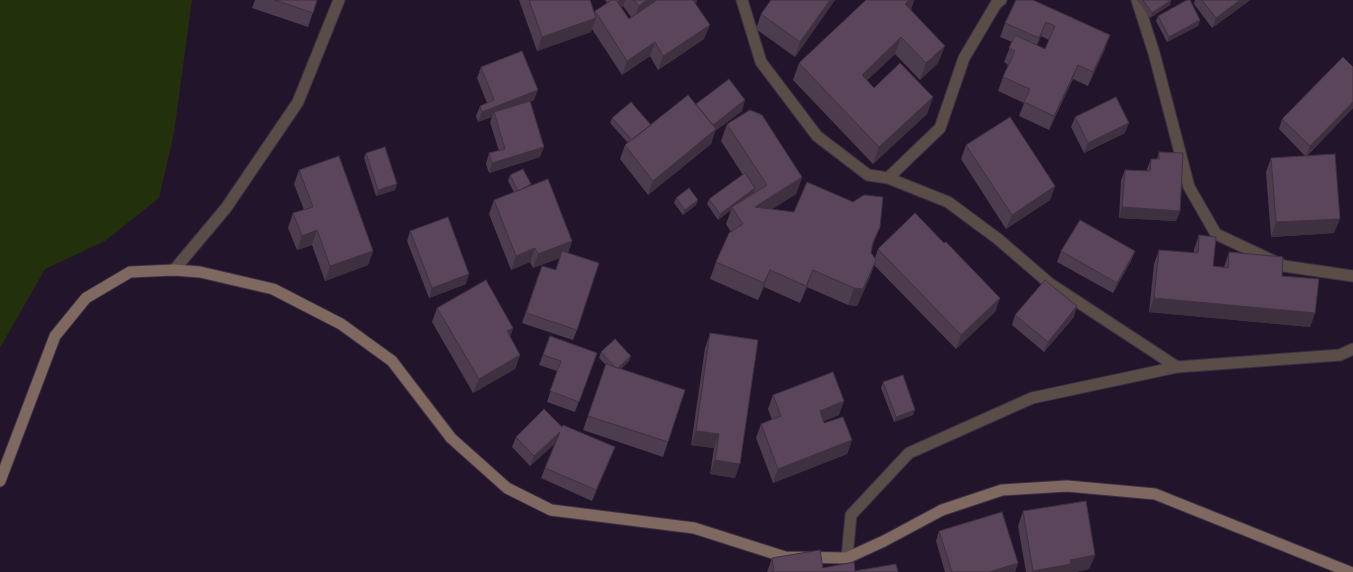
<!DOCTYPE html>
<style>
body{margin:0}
canvas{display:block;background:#22142a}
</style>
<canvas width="1353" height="572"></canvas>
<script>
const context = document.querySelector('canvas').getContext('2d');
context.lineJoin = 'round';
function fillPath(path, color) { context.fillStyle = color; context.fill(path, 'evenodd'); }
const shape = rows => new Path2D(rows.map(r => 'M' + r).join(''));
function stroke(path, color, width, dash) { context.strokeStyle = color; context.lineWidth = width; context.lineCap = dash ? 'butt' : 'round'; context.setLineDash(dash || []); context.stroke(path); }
fillPath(shape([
 [0,0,192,0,174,133,159,198,105,241,45,269,0,348]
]), '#23300c');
const minor = shape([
 [742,0,761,62,817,136,868,175,888,178,948,202,998,239,1049,283,1177,367],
 [1137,0,1154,53,1189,187,1216,234,1284,266,1353,276],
 [888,178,940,128,964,58,996,4,1001,0],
 [174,270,226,208,298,102,339,0],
 [847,558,851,515,909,453,1032,398,1177,367,1340,355,1353,349]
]);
const secondary = shape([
 [0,481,55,336,86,298,130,272,174,270,200,272,273,289,341,324,392,361,451,438,507,488,551,510,694,528,785,557,847,558,884,541,942,510,1002,490,1067,486,1155,494,1350,572]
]);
stroke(minor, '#3d3045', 13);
stroke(secondary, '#3d3045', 13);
stroke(minor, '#5a4c47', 11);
stroke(secondary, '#7e685f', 11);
fillPath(shape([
 [255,0,317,0,308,27,252,8],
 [519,0,590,0,594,13,595,11,607,3,605,0,697,0,696,4,704,39,658,70,650,56,622,75,592,29,591,32,537,51],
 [623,6,631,17,629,19,621,8],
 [771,0,835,0,795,57,756,29,761,14],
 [866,0,914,0,911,10,938,63,920,80,895,54,867,80,874,88,933,97,927,114,873,164,793,80,799,63],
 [1016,0,1105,49,1088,86,1073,79,1049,130,1019,116,1024,103,998,91,1003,77,1008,65,1004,62,1012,42,1000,37,1005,23],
 [1041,36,1049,40,1045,49,1037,45],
 [1137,0,1171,0,1170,5,1150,18],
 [1195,0,1250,0,1212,28,1194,4],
 [1158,16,1200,20,1198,26,1167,42,1156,21],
 [481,67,534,100,530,102,540,157,489,173,486,164,489,153,499,151,490,122,492,117,478,122,476,116,480,106,487,103,477,78],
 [1353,67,1353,108,1307,156,1334,233,1271,237,1266,172,1271,158,1305,156,1279,129,1282,119],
 [696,104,742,111,715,131,711,144,648,195,620,159,625,145,628,143,610,123,612,118,651,125,696,105],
 [1075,117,1125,133,1084,153,1071,127],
 [727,124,802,177,796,194,772,209,872,247,871,253,875,258,878,249,944,243,1000,298,995,312,956,349,874,265,870,277,857,306,848,305,807,287,800,303,764,287,758,300,710,279,716,262,731,232,726,224,731,210,718,220,707,204,709,199,743,175,721,141],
 [966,145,1055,186,1050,200,1006,229,961,159],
 [1159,152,1180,211,1176,221,1119,218,1121,180,1125,170,1147,171,1147,169,1151,159,1157,159],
 [366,153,397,184,395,190,376,196,364,158],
 [299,170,373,251,368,265,325,281,312,245,297,250,288,228,293,213,304,210,294,184],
 [510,175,531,184,530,186,572,241,568,253,577,330,573,340,522,323,538,276,555,270,560,258,533,268,530,262,511,270,489,214,494,200,514,192,508,181],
 [676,198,698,200,696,205,683,215,674,203],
 [410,231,466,284,429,298,407,241],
 [1199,235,1213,266,1224,267,1229,252,1282,276,1315,313,1310,327,1149,312,1154,264,1159,250,1194,253,1194,249],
 [1061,251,1135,251,1131,261,1113,293,1057,262],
 [437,308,513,328,510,337,520,355,515,369,473,393,432,322],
 [1015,315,1074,317,1044,352,1012,325],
 [710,333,735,478,710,474,714,448,691,445,705,348],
 [550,336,597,353,575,412,547,402,557,371,539,365],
 [601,352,629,361,621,369,668,442,663,457,583,430,606,365,599,358],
 [883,382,915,410,913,415,894,422,881,388],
 [773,395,839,415,824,421,824,423,852,440,847,454,773,483,756,438,761,424,772,420,768,409],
 [562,427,615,447,592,501,541,478,555,443,530,466,512,447,516,437],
 [1023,511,1095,555,1089,569,1075,572,1026,572,1018,526],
 [939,531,1018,563,1015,572,945,572,936,541],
 [772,558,823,568,855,571,898,572,767,572]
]), '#4d3b4e');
fillPath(shape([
 [619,0,625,0,623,6,614,13],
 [647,0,661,0,634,20,639,6],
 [691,0,697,0,695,6],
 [830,0,835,0,795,57,800,42],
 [909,0,914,0,911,10,899,21,905,4],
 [1171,0,1170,5,1150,18,1152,13],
 [1240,0,1250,0,1212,28,1216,18],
 [596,18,591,32,537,51,542,37],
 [1200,20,1198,26,1167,42,1169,37],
 [1046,22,1041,36,1034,52,1039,38],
 [710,25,704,39,658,70,663,56],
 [1110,35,1105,49,1088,86,1093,72],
 [901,37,895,54,855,92,862,75],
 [655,42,650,56,622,75,627,61],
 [945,46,938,63,920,80,926,63],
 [1078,65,1073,79,1049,130,1054,116],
 [538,90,534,100,495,116,494,112,492,117,478,122,482,112],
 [933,97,927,114,873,164,879,147],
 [745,100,742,111,715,131,711,144,648,195,653,181,713,125],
 [1353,102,1353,108,1306,156,1310,146],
 [1129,123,1125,133,1084,153,1088,143],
 [544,147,540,157,489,173,492,163],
 [802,177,796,194,749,224,755,207],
 [397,184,395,190,376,196,378,190],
 [1055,186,1050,200,1006,229,1012,215],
 [755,188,753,193,732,207,731,210,718,220,720,214],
 [698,200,696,205,683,215,685,210],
 [1122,207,1180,211,1176,221,1119,218],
 [1340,219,1334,233,1271,237,1276,222],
 [880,227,873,245,867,259,873,242],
 [317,230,312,245,297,250,302,236],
 [572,241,567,255,533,268,538,254],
 [535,248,530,262,511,270,516,256],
 [373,251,368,265,325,281,330,266],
 [1135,251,1131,261,1113,293,1117,283],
 [876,260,870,277,857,306,848,305,854,288],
 [770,270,764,287,758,300,764,283],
 [813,270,807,287,800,303,806,286],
 [469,274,466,284,429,298,432,288],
 [1000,298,995,312,956,349,961,335],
 [1154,298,1315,313,1310,327,1149,312],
 [1077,306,1074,317,1044,352,1048,342],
 [513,328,508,342,507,331],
 [520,355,515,369,473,393,479,379],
 [631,356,629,361,615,374,617,369],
 [844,401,839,415,815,425,820,411],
 [915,410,913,415,894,422,896,417],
 [696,431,719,434,714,448,691,445],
 [560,432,557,442,530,466,534,456],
 [852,440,847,454,773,483,778,469],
 [615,447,611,457,592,501,596,490],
 [715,460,740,464,735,478,710,474],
 [1095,555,1089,569,1075,572,1032,572,1033,571,1070,560],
 [1018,563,1015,572,989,572]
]), '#3f3040');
const building = shape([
 [275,0,317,0,313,13,275,0],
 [529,0,590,0,596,18,542,37,529,0],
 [612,0,616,0,629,19,657,0,693,0,710,25,663,56,655,42,627,61,595,11,612,0],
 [634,0,647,0,639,6,634,0],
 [771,0,830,0,800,42,761,14,771,0],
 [866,0,909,0,905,4,945,46,926,63,901,37,862,75,874,88,900,63,933,97,879,147,799,63,866,0],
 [1016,0,1033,0,1110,35,1093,72,1078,65,1054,116,1024,102,1030,89,1003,77,1015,51,1009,48,1015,35,1045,49,1055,26,1046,22,1039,38,1005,23,1016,0],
 [1143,0,1171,0,1152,13,1143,0],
 [1187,0,1190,0,1200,20,1169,37,1158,16,1187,0],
 [1202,0,1240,0,1216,18,1202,0],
 [522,51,538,90,482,112,480,106,494,100,481,67,522,51],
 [1343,57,1353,67,1353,102,1310,146,1282,119,1343,57],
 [729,79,745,100,713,125,696,104,729,79],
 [688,95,716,129,653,181,625,145,688,95],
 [1116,97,1129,123,1088,143,1075,117,1116,97],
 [530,101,544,147,492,163,489,153,505,149,494,112,530,101],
 [631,102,651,125,632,140,612,118,631,102],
 [750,110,762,115,802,177,755,207,794,212,807,182,853,202,864,195,883,197,880,227,873,242,871,253,876,260,863,289,854,288,813,270,806,286,770,270,764,283,716,262,729,233,743,224,732,207,767,185,727,124,750,110],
 [1010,117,1055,186,1012,215,966,145,1010,117],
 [385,147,397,184,378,190,366,153,385,147],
 [1159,152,1183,153,1180,211,1122,207,1125,170,1150,171,1151,159,1159,159,1159,152],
 [1335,154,1340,219,1276,222,1271,158,1335,154],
 [339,156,373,251,330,266,317,230,302,236,293,213,313,207,299,170,339,156],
 [523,169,531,184,518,191,510,175,523,169],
 [745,173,755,188,720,214,709,199,745,173],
 [548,179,572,241,538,254,535,248,516,256,494,200,548,179],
 [689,188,698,200,685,210,676,198,689,188],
 [915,213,944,243,946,242,1000,298,961,335,878,249,915,213],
 [448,217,469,274,432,288,410,231,448,217],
 [1080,220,1135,251,1117,283,1061,251,1080,220],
 [1199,235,1216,237,1213,266,1228,268,1229,252,1283,257,1282,276,1319,279,1315,313,1154,298,1159,250,1198,253,1199,235],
 [562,251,599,263,577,330,526,313,542,266,556,270,562,251],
 [486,280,513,328,507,331,520,355,479,379,437,308,486,280],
 [1045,280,1077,306,1048,342,1015,315,1045,280],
 [710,333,758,340,740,464,715,460,719,434,696,431,710,333],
 [550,336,597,353,579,402,550,391,561,361,543,355,550,336],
 [615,339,631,356,618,368,615,367,601,352,615,339],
 [606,364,685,390,668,442,588,416,606,364],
 [833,372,844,401,820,411,824,423,843,417,852,440,778,469,761,424,781,416,773,395,833,372],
 [903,375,915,410,896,417,883,382,903,375],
 [544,409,562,427,563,425,615,447,596,490,545,468,560,432,534,456,516,437,544,409],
 [1086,501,1095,555,1070,560,1071,564,1033,571,1023,511,1086,501],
 [1002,512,1018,563,989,572,952,572,939,531,1002,512],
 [820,550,823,568,854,562,855,571,896,564,898,572,771,572,774,571,772,558,820,550]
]);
fillPath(building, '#5a455b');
stroke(building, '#3f3040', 1);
</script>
